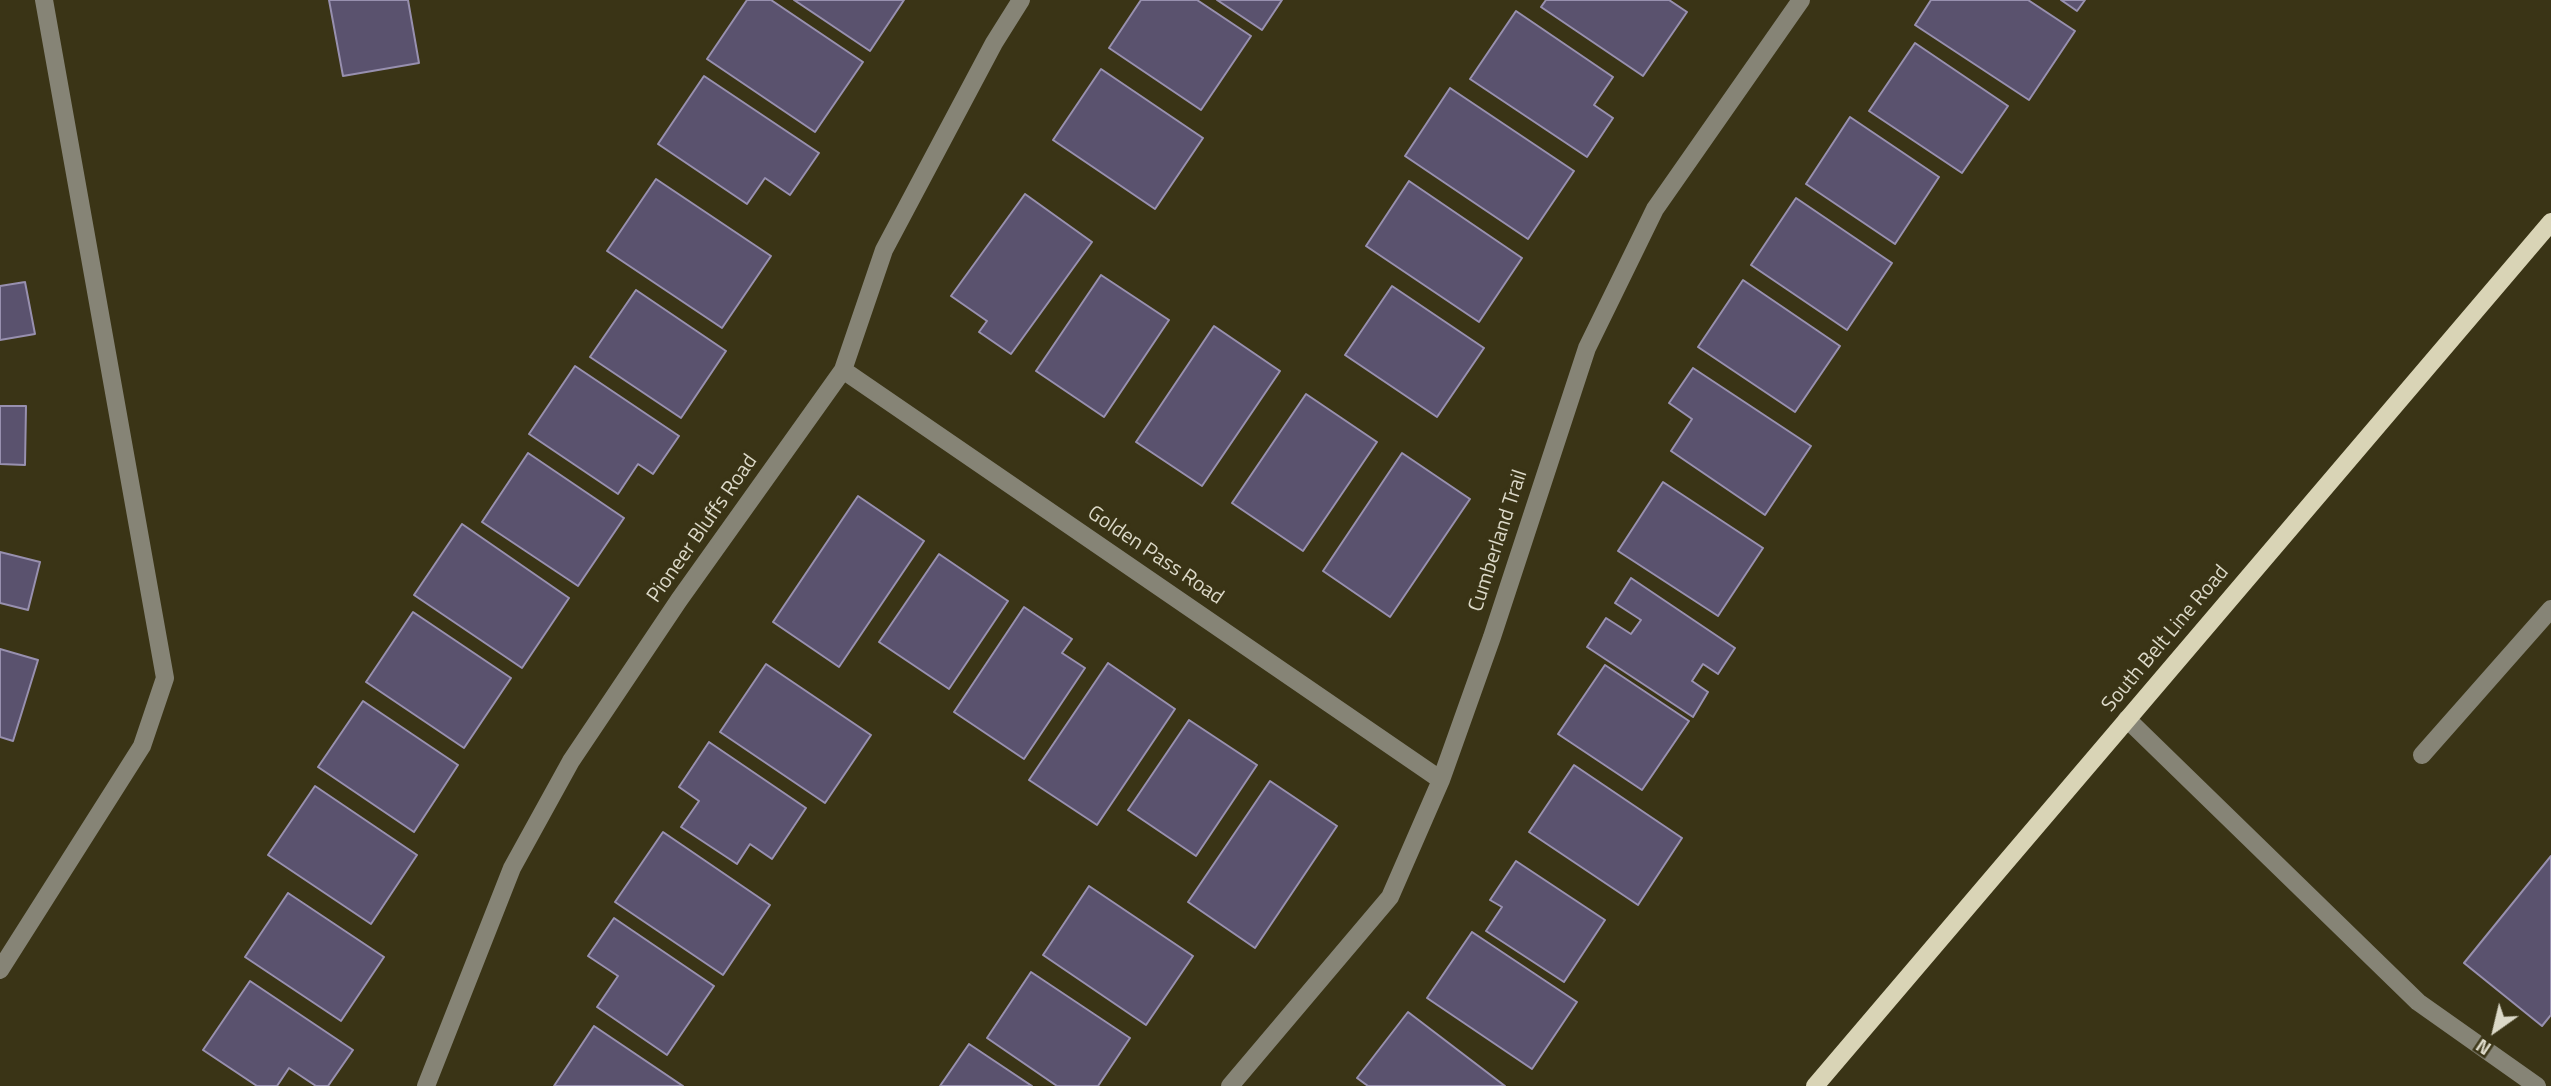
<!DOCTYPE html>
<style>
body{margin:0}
#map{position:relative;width:2551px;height:1086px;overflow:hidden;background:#3a3416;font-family:"Titillium Web",sans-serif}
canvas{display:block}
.north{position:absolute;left:2460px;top:995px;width:70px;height:70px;-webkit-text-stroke:5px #3a3416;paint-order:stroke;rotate:214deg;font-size:19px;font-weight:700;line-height:28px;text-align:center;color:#dcd9c8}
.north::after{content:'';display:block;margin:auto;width:24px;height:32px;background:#dcd9c8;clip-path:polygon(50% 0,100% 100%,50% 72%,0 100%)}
</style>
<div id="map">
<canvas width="2551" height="1086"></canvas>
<div class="north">N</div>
</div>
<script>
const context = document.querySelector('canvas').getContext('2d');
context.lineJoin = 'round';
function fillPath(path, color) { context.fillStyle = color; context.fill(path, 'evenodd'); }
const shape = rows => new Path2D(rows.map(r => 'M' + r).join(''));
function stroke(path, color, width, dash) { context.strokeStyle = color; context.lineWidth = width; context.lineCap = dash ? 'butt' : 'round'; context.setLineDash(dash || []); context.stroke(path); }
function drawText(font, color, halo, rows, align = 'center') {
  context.font = font + ' "Titillium Web",sans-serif'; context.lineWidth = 7; context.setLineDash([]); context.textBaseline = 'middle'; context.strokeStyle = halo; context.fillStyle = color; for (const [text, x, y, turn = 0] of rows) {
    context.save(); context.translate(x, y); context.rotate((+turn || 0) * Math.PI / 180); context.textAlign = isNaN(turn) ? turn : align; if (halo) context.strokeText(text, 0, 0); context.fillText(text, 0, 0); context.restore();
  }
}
const building = shape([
 [329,0,408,0,419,63,343,76,329,0],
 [747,0,771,0,863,62,815,132,707,59,747,0],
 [794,0,904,0,870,51,794,0],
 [1141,0,1197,0,1251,36,1201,110,1109,48,1141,0],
 [1217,0,1282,0,1262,30,1217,0],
 [1546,0,1669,0,1687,12,1643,76,1541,7,1546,0],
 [1931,0,2028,0,2075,31,2029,100,1915,25,1931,0],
 [2061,0,2085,0,2077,11,2061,0],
 [1516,11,1613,77,1594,105,1613,118,1587,157,1470,79,1516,11],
 [1915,43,2008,106,1962,173,1869,111,1915,43],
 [1101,69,1203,138,1155,209,1053,140,1101,69],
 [704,76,819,153,790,195,765,178,747,204,658,144,704,76],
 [1450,88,1574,171,1528,239,1405,156,1450,88],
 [1850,117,1939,177,1895,244,1806,184,1850,117],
 [656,179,771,256,722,328,607,251,656,179],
 [1409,181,1522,258,1479,322,1366,246,1409,181],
 [1025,194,1092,242,1011,354,979,332,987,321,951,296,1025,194],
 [1796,198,1892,263,1847,330,1751,265,1796,198],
 [1101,275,1169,320,1104,417,1036,371,1101,275],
 [1743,280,1840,346,1795,412,1698,347,1743,280],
 [25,282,35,334,0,340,0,286,25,282],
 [1392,286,1484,348,1437,417,1345,355,1392,286],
 [636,290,726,351,681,418,590,357,636,290],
 [1214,326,1280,371,1202,486,1136,442,1214,326],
 [575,366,679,436,653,474,638,464,618,494,529,434,575,366],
 [1693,368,1811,446,1765,515,1671,451,1692,419,1669,403,1693,368],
 [1306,394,1377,442,1303,551,1232,503,1306,394],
 [0,406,26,406,25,465,0,464,0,406],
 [528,453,624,518,578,586,482,522,528,453],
 [1402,453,1470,499,1390,617,1323,571,1402,453],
 [1663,482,1763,548,1718,616,1618,551,1663,482],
 [858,496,924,541,839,667,773,622,858,496],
 [462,524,569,598,522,668,414,595,462,524],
 [0,552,40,562,28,610,0,603,0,552],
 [939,554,1008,601,949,689,879,642,939,554],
 [1631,578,1735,648,1718,674,1703,664,1692,681,1708,692,1693,717,1587,647,1606,618,1631,634,1641,620,1615,603,1631,578],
 [1024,607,1072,639,1062,653,1085,668,1024,759,954,712,1024,607],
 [413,612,511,678,464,748,366,682,413,612],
 [0,649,38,660,13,741,0,737,0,649],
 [1108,663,1175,709,1097,825,1029,780,1108,663],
 [766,664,871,735,825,803,720,732,766,664],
 [1605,665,1689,721,1642,790,1558,734,1605,665],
 [363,701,458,765,414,832,318,767,363,701],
 [1189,720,1257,765,1196,856,1128,810,1189,720],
 [709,742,806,808,772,859,750,844,737,864,681,827,699,801,679,787,709,742],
 [1574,765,1682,838,1638,905,1529,832,1574,765],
 [1270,781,1337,826,1255,948,1188,902,1270,781],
 [315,786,417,855,371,924,268,855,315,786],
 [663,832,770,905,723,975,615,902,663,832],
 [2551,856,2551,1015,2542,1026,2464,963,2551,856],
 [1516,861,1605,920,1564,982,1486,931,1502,907,1490,900,1516,861],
 [1089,886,1193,956,1146,1025,1043,955,1089,886],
 [288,893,384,957,341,1021,245,957,288,893],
 [614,918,714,986,667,1055,597,1007,618,976,588,956,614,918],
 [1472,932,1577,1002,1532,1069,1427,998,1472,932],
 [1031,972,1130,1038,1098,1086,1057,1086,987,1038,1031,972],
 [250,981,353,1050,328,1086,316,1086,289,1068,277,1086,257,1086,203,1050,250,981],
 [1408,1012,1505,1086,1368,1086,1357,1078,1408,1012],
 [594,1026,683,1086,554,1086,594,1026],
 [969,1044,1032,1086,940,1086,969,1044]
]);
fillPath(building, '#5a526e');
stroke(building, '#9890af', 2);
stroke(shape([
 [843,370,1441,780],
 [2127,719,2418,1002,2537,1086],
 [2422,755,2551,609],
 [0,970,142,746,165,678,44,0],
 [426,1086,512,868,571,761,679,600,843,370,884,250,994,43,1021,0],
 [1230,1086,1390,897,1441,780,1492,637,1587,348,1655,209,1801,0]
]), '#868476', 18);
stroke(shape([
 [1815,1086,2551,222]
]), '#d9d4b6', 18);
drawText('21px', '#dcd9c8', '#3a3416', [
 ["Pioneer Bluffs Road",703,529,-55],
 ["Cumberland Trail",1499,541,-72],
 ["Golden Pass Road",1155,556,34],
 ["South Belt Line Road",2166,639,-50]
]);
</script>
